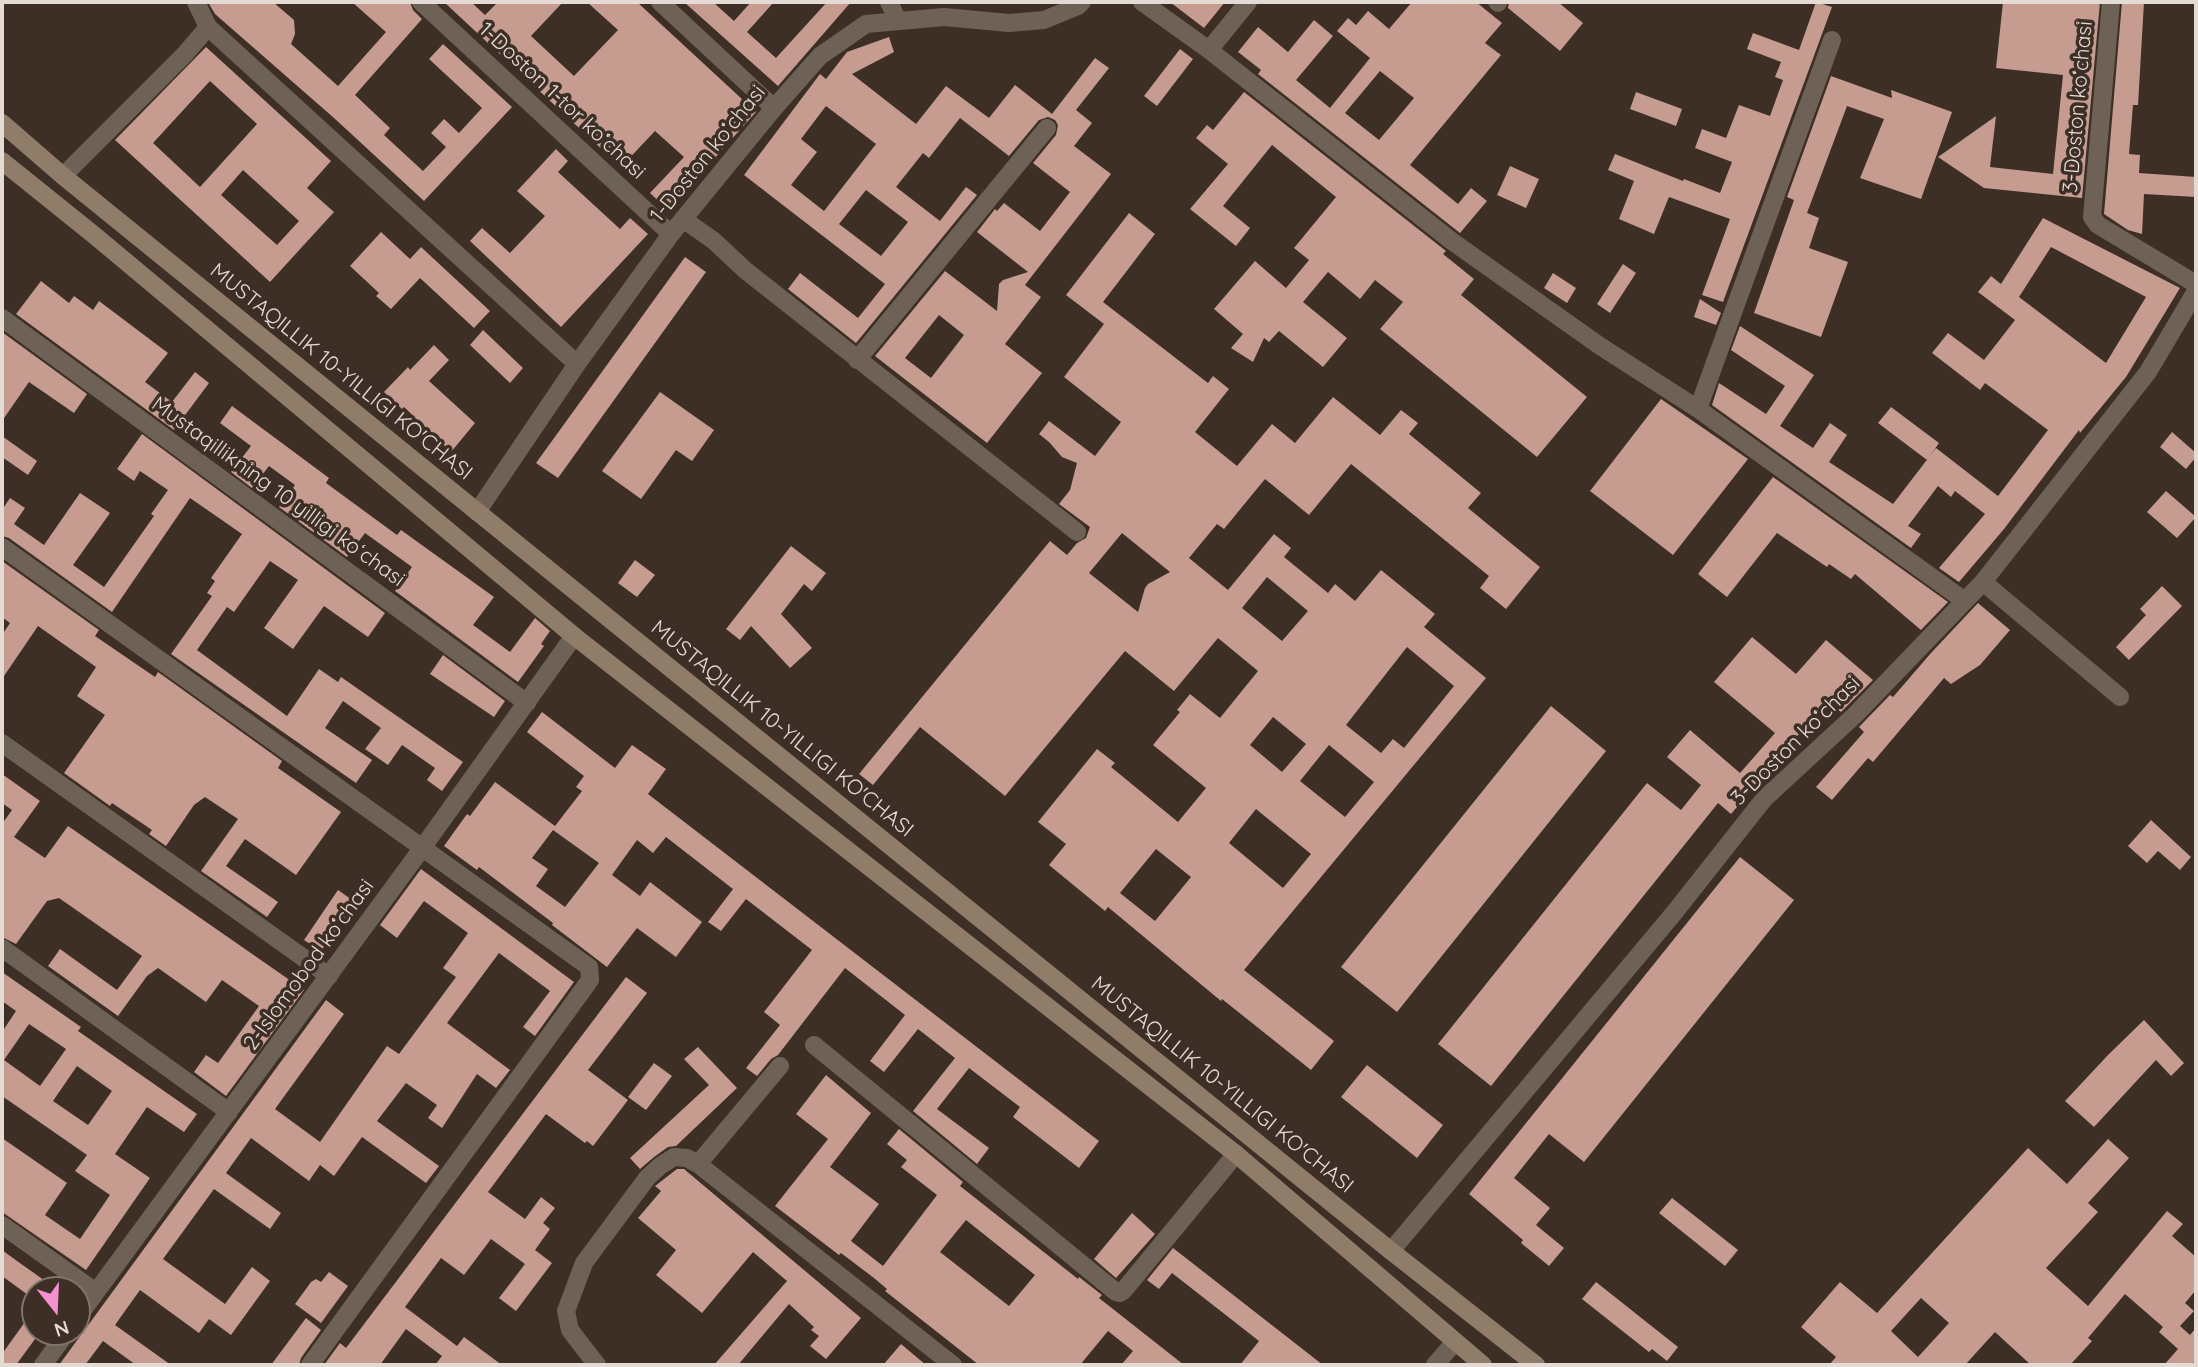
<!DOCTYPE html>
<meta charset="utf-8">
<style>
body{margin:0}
#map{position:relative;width:2198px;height:1367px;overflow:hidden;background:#3d2f26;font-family:Quicksand,sans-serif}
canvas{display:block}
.frame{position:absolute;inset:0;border:4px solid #e4dbd5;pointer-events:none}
.north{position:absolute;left:21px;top:1276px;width:70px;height:70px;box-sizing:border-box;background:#3d2f26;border:2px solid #80746c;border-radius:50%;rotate:162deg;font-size:19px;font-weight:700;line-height:28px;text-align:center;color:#e4dbd5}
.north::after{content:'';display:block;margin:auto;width:24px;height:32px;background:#f790ce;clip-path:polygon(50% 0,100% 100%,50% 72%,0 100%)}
</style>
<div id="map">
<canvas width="2198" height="1367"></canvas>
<div class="frame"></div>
<div class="north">N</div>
</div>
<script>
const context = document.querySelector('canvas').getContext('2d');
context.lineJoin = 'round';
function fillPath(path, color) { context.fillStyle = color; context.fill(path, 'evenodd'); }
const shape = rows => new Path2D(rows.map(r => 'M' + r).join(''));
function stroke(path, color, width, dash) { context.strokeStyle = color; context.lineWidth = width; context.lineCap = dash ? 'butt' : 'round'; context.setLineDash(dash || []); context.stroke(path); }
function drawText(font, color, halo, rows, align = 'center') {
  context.font = font + ' Quicksand,sans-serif'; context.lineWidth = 7; context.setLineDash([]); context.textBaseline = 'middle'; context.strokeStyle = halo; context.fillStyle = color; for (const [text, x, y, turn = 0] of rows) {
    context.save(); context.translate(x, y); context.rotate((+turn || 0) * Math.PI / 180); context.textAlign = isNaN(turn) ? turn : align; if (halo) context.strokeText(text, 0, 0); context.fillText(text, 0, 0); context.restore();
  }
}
fillPath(shape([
 [208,2,273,2,294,20,295,34,291,44,338,86,386,32,352,2,410,2,413,10,422,19,355,95,390,128,384,135,423,171,446,147,431,133,444,119,459,133,482,108,429,59,443,44,512,107,424,201,334,118,215,14],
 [444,2,471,2,485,15,498,2,563,2,531,36,574,76,618,30,587,2,637,2,756,112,668,210,650,193,684,157,655,131,621,167],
 [684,2,713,2,734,21,751,2,774,2,747,32,776,58,827,2,851,2,778,86],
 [1170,2,1225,2,1204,28],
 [1412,2,1476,2,1502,23,1485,43,1501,55,1410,165,1458,204,1471,188,1487,201,1460,233,1258,74,1261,70,1238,52,1258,27,1288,52,1314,20,1333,36,1296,80,1330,108,1370,58,1337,31,1348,18,1356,25,1368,11,1389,29],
 [1380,71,1414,98,1379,140,1345,113],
 [1509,2,1558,2,1583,23,1560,51,1508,8],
 [1816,2,1832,7,1723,302,1702,295,1730,219,1669,197,1654,234,1619,219,1634,181,1608,170,1615,154,1683,181,1684,179,1720,193,1732,162,1695,148,1702,129,1726,138,1739,105,1770,116,1783,80,1775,77,1781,62,1747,49,1753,33,1799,50],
 [2003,2,2100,2,2082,198,1984,188,1938,157,1996,116,1990,167,2053,174,2063,75,1996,68],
 [2122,2,2144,2,2138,105,2133,105,2129,154,2140,155,2139,173,2196,177,2196,197,2144,194,2142,234,2128,230,2104,214],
 [889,37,894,52,852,74,916,124,946,86,989,118,1015,85,1052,114,1095,58,1109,68,1076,110,1092,123,1074,146,1111,174,1025,285,1041,297,1005,344,1042,373,987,443,875,356,945,271,997,311,999,284,1003,280,1028,272,977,232,995,209,997,211,1004,203,1040,231,1070,192,1033,163,1056,135,1058,125,1055,120,1048,117,1039,120,1009,156,960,118,929,158,923,153,896,187,940,221,966,187,977,195,856,343,788,289,800,273,858,318,885,284,744,175,820,74,826,79,847,52],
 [826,106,876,144,824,211,791,185,817,152,801,139],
 [866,190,908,222,881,256,839,224],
 [939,315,964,335,931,378,905,358],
 [206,47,331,161,307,188,334,212,270,282,115,140],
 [210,81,257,124,200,187,153,143],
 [243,170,299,221,277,245,221,195],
 [1180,49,1193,59,1157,106,1144,96],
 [1831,76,1892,98,1891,90,1952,112,1921,199,1860,178,1884,119,1847,106,1807,213,1819,218,1809,248,1848,262,1821,337,1754,313,1794,200,1787,197],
 [1244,92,1446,251,1443,254,1474,279,1461,295,1587,397,1537,457,1380,329,1403,302,1375,280,1360,299,1328,272,1303,302,1347,338,1323,367,1279,331,1269,342,1264,338,1253,362,1231,348,1243,334,1214,309,1255,261,1286,288,1309,260,1294,248,1336,197,1272,145,1223,206,1250,228,1236,246,1190,209,1228,164,1196,138,1207,125,1213,130],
 [1636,92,1682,109,1676,126,1630,109],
 [556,149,568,161,558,172,620,229,630,218,648,234,561,327,470,241,482,228,510,253,545,216,517,191],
 [1510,166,1539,179,1526,208,1497,195],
 [1129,213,1155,234,1103,302,1208,383,1213,376,1229,389,1195,432,1237,466,1272,424,1295,443,1333,397,1380,435,1401,410,1418,423,1409,434,1481,493,1468,508,1540,567,1506,609,1480,588,1489,576,1351,464,1309,515,1265,479,1224,529,1217,524,1189,558,1228,590,1274,534,1291,548,1284,557,1328,593,1335,584,1355,601,1381,570,1435,614,1424,627,1486,678,1244,970,1334,1041,1311,1070,1222,999,1221,1001,1108,907,1105,911,1049,865,1066,844,1038,822,1097,749,1115,763,1111,767,1178,822,1206,788,1153,745,1180,712,1177,710,1190,694,1220,718,1258,671,1218,638,1174,691,1125,651,1005,796,920,727,873,785,859,774,1050,541,1067,555,1077,543,1086,538,1090,527,1059,504,1070,490,1077,463,1062,457,1049,442,1039,434,1049,421,1095,456,1121,422,1064,377,1104,324,1066,295],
 [1122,533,1170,572,1148,584,1145,588,1138,612,1089,573],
 [1267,577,1308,611,1282,641,1242,608],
 [1407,647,1454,686,1404,748,1393,739,1381,753,1346,725],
 [1273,717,1306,744,1282,772,1250,745],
 [1329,745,1374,782,1345,817,1300,781],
 [1256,809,1311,854,1283,888,1229,843],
 [1156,849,1191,877,1155,921,1120,893],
 [2043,218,2180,288,2126,377,2080,433,2079,430,2004,529,1959,582,1939,568,1985,514,1955,491,1951,497,1938,486,1908,526,1921,534,1911,548,1712,405,1719,383,1766,414,1785,386,1731,350,1740,326,1814,375,1780,426,1813,448,1830,423,1847,435,1829,462,1893,504,1936,448,1998,496,2048,430,1985,383,1980,390,1932,353,1948,333,1984,360,2015,320,1978,292,1991,276,2001,284],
 [2051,247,2146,297,2106,363,2019,297],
 [381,232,410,259,421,247,490,311,474,328,420,278,391,309,376,296,379,293,350,266],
 [685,257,706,272,558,478,536,463],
 [1623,264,1636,273,1610,313,1597,304],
 [1553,273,1576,288,1567,303,1544,288],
 [41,281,69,303,74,296,93,310,99,301,168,353,145,382,172,402,195,372,209,383,174,430,16,314],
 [1700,299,1721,313,1716,325,1694,317],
 [483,330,523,368,510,383,470,345],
 [2,332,87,394,74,413,29,382,2,421],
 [434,345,449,360,429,381,475,423,451,452,404,407,402,409,384,392,408,367,410,370],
 [660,392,714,430,692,461,676,450,641,499,602,471],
 [1661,399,1748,459,1673,555,1590,491],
 [232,406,329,478,326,483,397,535,401,530,494,597,473,625,510,652,535,618,550,631,541,644,544,646,518,682,395,591,412,567,365,533,347,557,279,507,295,485,269,466,252,488,231,472,251,446,220,423],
 [1891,407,1939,443,1927,460,1878,423],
 [2172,432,2196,453,2196,457,2186,469,2160,447],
 [142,434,385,613,368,637,324,606,293,649,264,628,298,580,270,561,234,612,227,607,197,650,287,716,319,669,338,682,341,677,463,762,442,791,427,780,435,768,402,745,388,765,365,749,381,728,343,701,325,728,372,760,356,783,171,654,212,596,207,593,215,581,211,578,242,534,190,498,112,612,9,538,2,536,2,510,10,498,25,508,14,524,44,545,80,493,110,513,73,565,104,587,154,516,151,514,168,490,140,471,134,481,117,469],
 [2,436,37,461,28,475,2,457],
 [1773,477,1948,602,1921,630,1855,574,1851,579,1829,564,1827,567,1777,533,1727,597,1698,574],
 [2166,491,2196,517,2177,538,2147,512],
 [791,546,826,573,812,591,804,584,781,614,812,648,790,668,751,626,740,640,726,629],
 [635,560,655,575,637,597,618,583],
 [2,561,99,630,95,636,155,677,158,672,282,761,278,768,341,812,296,875,245,839,226,866,278,902,267,917,201,871,238,819,205,797,194,805,166,846,149,834,152,830,112,803,110,806,64,773,105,715,77,696,96,667,38,626,2,679,2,635,10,623,2,617],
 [2162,586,2182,606,2129,660,2116,647,2146,615,2140,609],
 [1978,603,2010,630,1980,665,1951,684,1944,678,1873,762,1868,758,1832,800,1816,787,1864,732,1859,727,1890,695,1893,697,1931,653],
 [1752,637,1796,674,1826,640,1873,680,1841,712,1827,701,1731,814,1718,803,1491,1086,1438,1044,1647,783,1681,810,1701,785,1667,757,1690,730,1740,773,1775,733,1714,682],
 [443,655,505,701,494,717,430,674],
 [1551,706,1606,751,1397,1012,1341,967],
 [542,712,615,768,632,745,666,769,648,794,1099,1141,1079,1168,1013,1117,1020,1107,969,1068,937,1109,989,1148,977,1164,913,1111,955,1058,918,1029,884,1072,870,1061,905,1015,845,968,778,1055,771,1059,757,1076,746,1068,780,1025,764,1012,812,950,746,899,721,931,708,922,733,889,666,837,653,853,637,840,612,875,640,896,650,882,702,922,676,957,637,928,607,967,552,925,553,923,479,867,477,870,444,846,467,814,470,816,495,782,555,826,582,791,576,787,584,776,527,732],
 [553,830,599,863,565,907,536,886,548,869,532,858],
 [2,774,40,801,14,837,45,858,68,826,304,990,226,1096,194,1072,206,1055,218,1063,259,1006,222,980,206,1002,158,968,147,976,118,1016,48,966,60,949,117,990,142,956,59,898,47,901,16,944,2,937,2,824,12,810,2,803],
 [2151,820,2191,857,2180,870,2158,851,2147,863,2128,846],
 [1740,857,1794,900,1584,1162,1549,1134,1514,1178,1550,1208,1536,1225,1564,1248,1549,1266,1521,1243,1523,1240,1469,1194],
 [421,869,574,982,535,1036,523,1027,550,991,499,953,447,1023,510,1070,496,1088,477,1074,442,1128,428,1118,437,1105,406,1083,377,1121,439,1166,426,1183,362,1137,334,1176,320,1165,309,1181,251,1138,226,1173,281,1213,270,1229,214,1189,163,1259,225,1304,252,1267,270,1281,231,1335,209,1319,199,1333,140,1290,115,1325,171,1365,136,1365,103,1341,85,1365,59,1365,326,1000,344,1014,275,1109,320,1142,387,1046,399,1054,456,977,443,968,468,933,424,901,397,938,380,925],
 [338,890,355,902,321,951,304,940],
 [2,972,81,1027,78,1031,197,1114,184,1132,147,1107,115,1154,150,1178,86,1270,2,1212,2,1138,67,1183,45,1215,80,1239,110,1195,75,1171,87,1155,2,1096,2,1032,16,1011,2,1001],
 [29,1024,66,1049,40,1086,4,1060],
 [77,1066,112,1091,88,1125,53,1101],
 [626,977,647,993,588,1070,628,1100,593,1146,587,1141,585,1143,546,1114,488,1192,525,1219,541,1197,555,1208,543,1223,550,1229,535,1250,552,1263,516,1311,499,1298,525,1264,491,1239,464,1275,441,1258,405,1307,457,1346,464,1337,502,1365,435,1365,442,1356,406,1329,380,1365,324,1365,340,1343,346,1348],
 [2144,1020,2184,1063,2171,1076,2156,1060,2094,1127,2065,1101,2108,1055],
 [698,1047,737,1088,676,1146,668,1147,654,1157,640,1169,630,1158,709,1085,684,1059],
 [654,1063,672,1076,646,1110,628,1097],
 [1367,1065,1443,1125,1417,1158,1341,1097],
 [826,1075,871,1113,830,1167,879,1204,851,1241,883,1266,937,1195,901,1167,907,1160,887,1144,899,1129,963,1182,960,1186,1078,1279,1079,1277,1102,1295,1099,1298,1184,1365,1121,1365,1133,1351,1108,1331,1080,1365,979,1365,885,1291,887,1289,874,1278,841,1253,839,1255,775,1206,828,1139,796,1114],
 [966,1220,1035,1275,1009,1306,940,1252],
 [2108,1139,2129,1158,2088,1203,2098,1212,2046,1268,2088,1306,2167,1211,2183,1224,2172,1236,2196,1257,2196,1290,2185,1303,2194,1311,2180,1326,2190,1335,2196,1328,2196,1365,2194,1362,2191,1365,2164,1365,2178,1349,2159,1332,2163,1327,2125,1294,2088,1338,2092,1341,2070,1365,2031,1365,1995,1332,1965,1365,1829,1365,1836,1357,1801,1327,1840,1282,1877,1313,2028,1148,2067,1184],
 [1921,1298,1949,1323,1918,1357,1891,1331],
 [677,1169,684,1169,861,1318,826,1359,810,1346,819,1336,811,1330,814,1327,789,1304,738,1365,714,1365,787,1281,753,1252,702,1313,656,1275,676,1250,638,1218,661,1191,655,1186],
 [1672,1198,1738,1250,1725,1266,1659,1213],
 [1132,1213,1155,1234,1116,1278,1094,1259],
 [1173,1248,1323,1365,1240,1365,1259,1341,1172,1273,1159,1289,1147,1280],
 [2,1250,17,1261,58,1290,35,1290,35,1300,2,1276],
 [329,1272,348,1286,321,1323,295,1304,311,1282,316,1279,321,1282],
 [1596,1282,1678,1347,1667,1361,1652,1349,1649,1352,1582,1299],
 [35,1308,35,1339,16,1365,2,1365,2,1354],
 [306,1318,321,1330,301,1358,299,1365,271,1365],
 [901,1344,926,1365,883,1365]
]), '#c59c8f');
stroke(shape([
 [421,2,671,234],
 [660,2,774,108],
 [889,2,897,19],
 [1142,2,1209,50,1453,242,1600,346,1698,409,1965,601],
 [1497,2,1498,3],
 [2111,2,2092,217,2098,225,2196,284],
 [208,27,577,364],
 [1209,50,1248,2],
 [63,176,185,54,208,27,196,2],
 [683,219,714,241,745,270,1077,532],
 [2,318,527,703],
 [857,360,1047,128],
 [1698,409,1832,40],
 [477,512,577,364,671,234,774,108,820,56,866,24,944,17,1009,23,1044,20,1078,6,1082,2],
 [2,547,589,967,590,980,310,1365],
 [1983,582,2120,697],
 [2,743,329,976],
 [2,948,229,1112],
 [814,1045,1116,1292,1120,1293,1124,1290,1236,1154],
 [780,1066,698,1164,953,1365],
 [2,1225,96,1292],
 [1391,1251,1674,913,1764,799,1855,715,1983,582,2148,372,2196,291],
 [77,1318,423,847,574,636],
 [43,1365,67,1332],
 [597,1365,570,1330,566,1311,584,1263,647,1178,660,1166,674,1157,687,1158,698,1164],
 [1435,1365,1454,1343]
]), '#6e6256', 18);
stroke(shape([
 [2,123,63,176,596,608,1391,1251,1536,1365],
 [2,161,94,235,574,636,1236,1154,1483,1365]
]), '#8f7d69', 18);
drawText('21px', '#e4dbd5', '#3d2f26', [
 ["1-Doston 1-tor koʻchasi",562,101,43],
 ["3-Doston koʻchasi",2078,107,-85],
 ["1-Doston koʻchasi",708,154,-51],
 ["MUSTAQILLIK 10-YILLIGI KO'CHASI",341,372,39],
 ["Mustaqillikning 10 yilligi koʻchasi",278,492,36],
 ["MUSTAQILLIK 10-YILLIGI KO'CHASI",782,729,39],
 ["3-Doston koʻchasi",1796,741,-45],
 ["2-Islomobod koʻchasi",309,965,-54],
 ["MUSTAQILLIK 10-YILLIGI KO'CHASI",1222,1085,39]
]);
</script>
